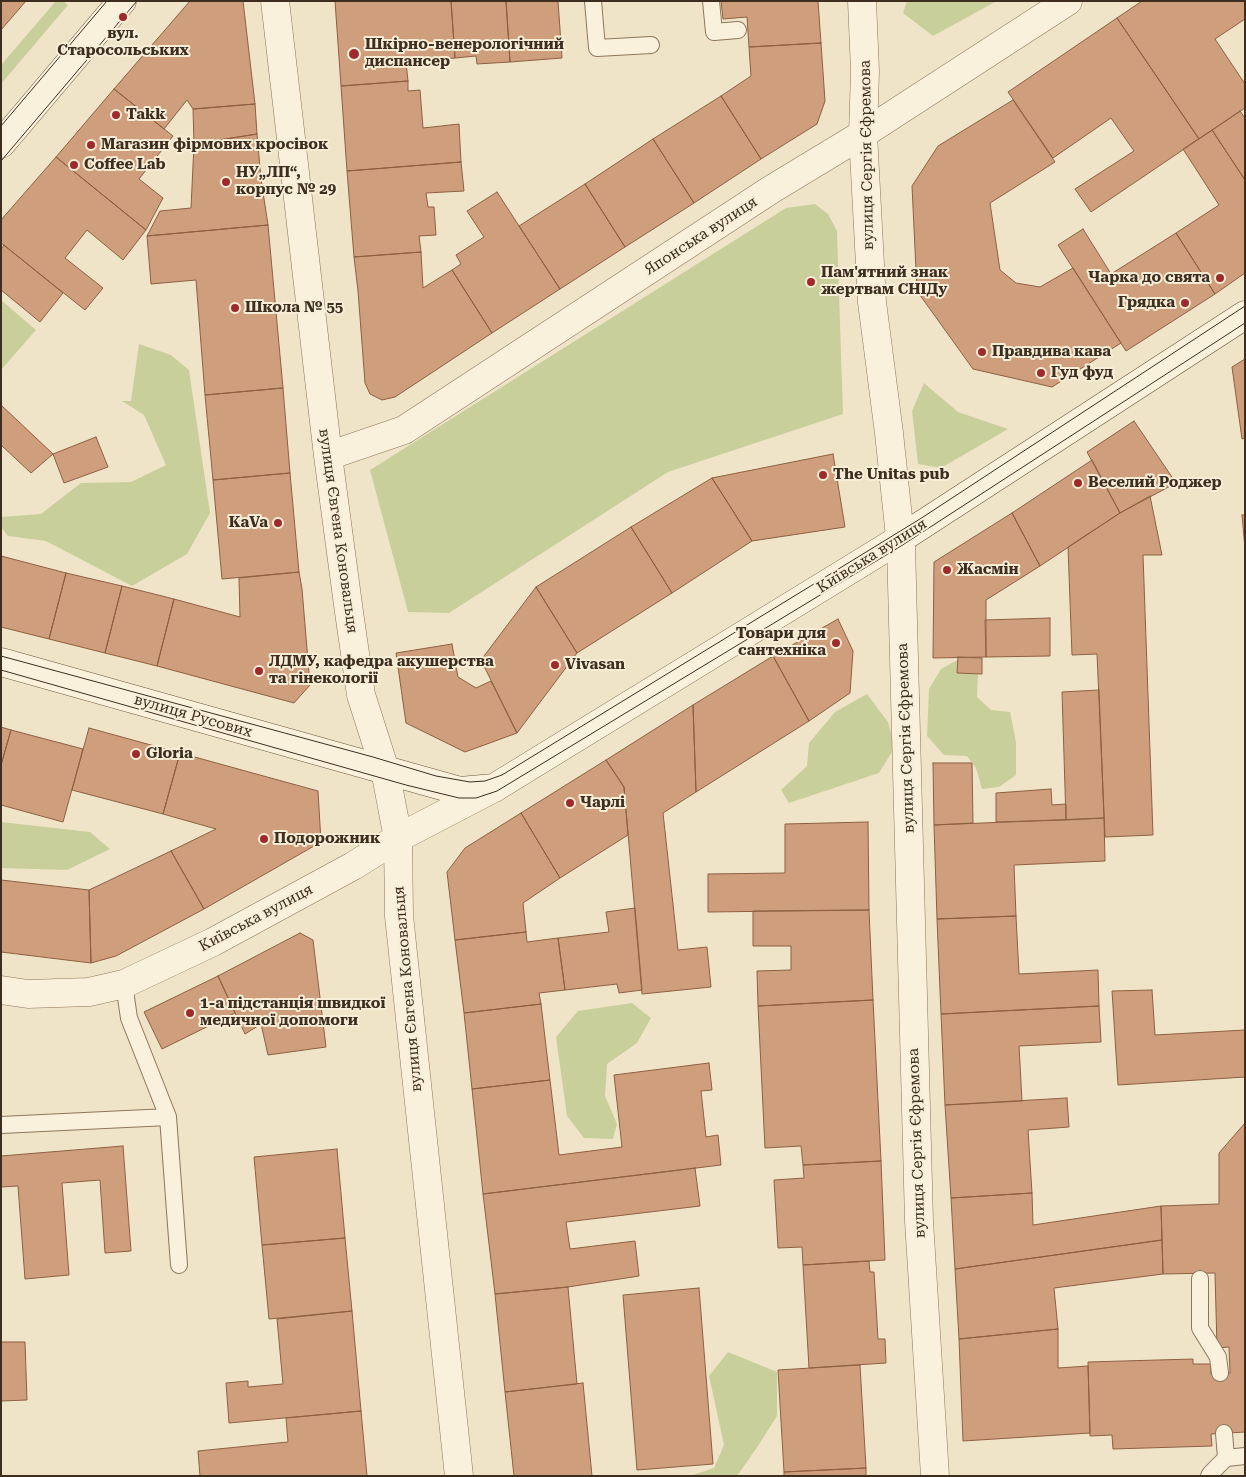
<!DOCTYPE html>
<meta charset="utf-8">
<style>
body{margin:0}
#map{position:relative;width:1246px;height:1477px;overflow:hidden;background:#f0e4c8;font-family:"Roboto Serif",serif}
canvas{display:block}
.frame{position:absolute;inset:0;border:2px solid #3d2e20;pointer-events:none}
</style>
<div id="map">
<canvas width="1246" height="1477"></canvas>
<div class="frame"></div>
</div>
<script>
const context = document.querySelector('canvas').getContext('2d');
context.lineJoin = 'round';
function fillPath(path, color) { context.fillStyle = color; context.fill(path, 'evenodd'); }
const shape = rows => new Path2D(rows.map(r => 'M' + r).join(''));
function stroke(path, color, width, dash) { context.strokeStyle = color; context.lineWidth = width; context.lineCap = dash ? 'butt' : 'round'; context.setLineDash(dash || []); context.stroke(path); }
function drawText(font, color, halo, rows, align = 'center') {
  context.font = font + ' "Roboto Serif",serif'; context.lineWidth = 4; context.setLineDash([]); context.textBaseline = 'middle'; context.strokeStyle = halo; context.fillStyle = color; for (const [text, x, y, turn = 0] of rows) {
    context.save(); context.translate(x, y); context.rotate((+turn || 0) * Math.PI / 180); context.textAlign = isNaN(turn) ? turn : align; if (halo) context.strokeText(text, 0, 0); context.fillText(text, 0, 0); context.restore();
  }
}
fillPath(shape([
 [56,1,63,1,68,5,1,84,1,65],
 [907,1,997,1,933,36,903,13],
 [815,204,828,214,837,231,843,414,668,472,449,613,408,612,370,470,786,208],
 [1,300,36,330,1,370],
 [139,344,171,355,189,370,210,513,187,554,132,586,46,541,8,536,1,527,1,517,41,514,81,483,131,482,166,465,144,415,122,401,131,401],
 [924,383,958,412,1008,429,941,468,918,464,912,411],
 [959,659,978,672,977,697,991,710,1010,712,1016,742,1016,775,999,787,982,789,976,768,967,756,944,755,927,736,929,689,941,669],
 [867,694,888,722,895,747,879,773,789,803,781,790,807,766,809,743,835,712],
 [1,822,90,832,110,849,67,870,1,868],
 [632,1003,651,1018,637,1043,607,1064,605,1096,617,1124,613,1139,584,1138,567,1116,556,1037,578,1011],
 [728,1352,777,1372,777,1416,758,1446,737,1476,690,1476,714,1468,724,1445,709,1376]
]), '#c9cf9b');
const building = shape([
 [1,1,26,1,1,30,1,1],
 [190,1,243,1,255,104,193,109,187,100,164,129,114,89,190,1],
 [335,1,451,1,455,58,406,62,408,81,341,86,335,1],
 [451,1,506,1,510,62,477,64,476,56,455,58,451,1],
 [506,1,558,1,562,58,510,62,506,1],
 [721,1,818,1,821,43,749,47,747,17,723,19,721,1],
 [1142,1,1245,1,1245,19,1215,39,1245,84,1245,108,1199,139,1117,18,1142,1],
 [1117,18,1199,139,1091,212,1075,189,1134,151,1111,118,1053,158,1008,92,1117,18],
 [821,43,825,101,817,124,761,159,721,96,751,76,749,47,821,43],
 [408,81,408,91,420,90,423,128,459,124,461,162,347,171,341,86,408,81],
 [114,89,173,136,139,179,163,198,146,230,56,157,114,89],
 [721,96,761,159,694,203,653,139,721,96],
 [1013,100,1055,162,990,203,1000,270,1016,283,1040,287,1073,268,1121,343,1052,387,973,369,917,291,912,186,938,146,1013,100],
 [255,104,257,134,194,144,193,109,255,104],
 [1240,111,1245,118,1245,180,1212,130,1240,111],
 [1212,130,1245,180,1245,273,1215,294,1176,233,1219,205,1183,149,1212,130],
 [257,134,261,179,268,225,147,236,160,211,191,208,194,144,257,134],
 [653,139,694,203,625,247,585,184,653,139],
 [56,157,146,230,123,260,87,230,65,258,103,288,85,310,1,243,1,220,56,157],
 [461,162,464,191,426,193,428,207,434,207,436,235,419,236,421,252,354,257,347,171,461,162],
 [585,184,625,247,560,289,519,226,585,184],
 [497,192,560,289,492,333,452,270,461,264,456,255,484,237,467,211,497,192],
 [268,225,283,388,205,395,196,280,151,284,147,236,268,225],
 [1083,229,1111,274,1176,233,1215,294,1126,351,1058,245,1083,229],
 [4,245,63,293,40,322,1,290,1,249,4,245],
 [421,252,423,288,452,270,492,333,395,397,382,400,370,394,365,383,358,291,354,257,421,252],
 [1245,359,1245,438,1242,439,1232,367,1245,359],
 [283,388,290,473,213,480,205,395,283,388],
 [1,405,53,454,31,473,1,445,1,405],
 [1134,421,1176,483,1120,513,1087,452,1134,421],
 [96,437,108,467,64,483,53,454,96,437],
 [833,454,845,527,752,541,712,478,833,454],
 [1092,460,1120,513,1040,566,1012,513,1092,460],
 [290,473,299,572,222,579,213,480,290,473],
 [712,478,752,541,672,593,631,527,712,478],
 [1150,496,1162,555,1143,555,1153,835,1105,837,1097,654,1072,655,1068,547,1120,513,1150,496],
 [1012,513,1040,566,986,600,986,657,933,658,934,562,1012,513],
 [1242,515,1245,515,1245,548,1242,515],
 [631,527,672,593,577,653,536,587,631,527],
 [1,556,66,573,49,639,1,627,1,556],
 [299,572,302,589,310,685,294,703,157,666,174,599,240,617,239,578,299,572],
 [66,573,122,586,105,653,49,639,66,573],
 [122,586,174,599,157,666,105,653,122,586],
 [536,587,577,653,517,733,481,660,536,587],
 [1050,618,1050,656,986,657,985,620,1050,618],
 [838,619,853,651,850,693,809,721,773,656,838,619],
 [452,644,458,677,476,688,491,681,517,733,465,752,406,723,396,653,452,644],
 [773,656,809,721,696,792,693,705,773,656],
 [958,657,982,658,982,674,957,673,958,657],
 [1099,690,1104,818,1066,820,1062,692,1099,690],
 [693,705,696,792,663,813,678,950,707,947,711,987,642,994,624,787,606,760,693,705],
 [1,727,11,730,1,765,1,727],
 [89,728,180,753,163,814,72,790,89,728],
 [11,730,83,749,63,822,1,805,1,765,11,730],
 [180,753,318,791,321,842,204,909,171,851,216,829,163,814,180,753],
 [606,760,624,787,628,835,560,878,521,813,606,760],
 [933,763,972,763,973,823,934,825,933,763],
 [1051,789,1052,805,1066,804,1066,820,996,822,996,793,1051,789],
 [521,813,560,878,523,903,526,932,455,940,447,872,465,848,521,813],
 [1104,818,1105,861,1014,865,1016,916,937,919,934,825,1104,818],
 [868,822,869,910,708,912,708,874,785,873,785,824,868,822],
 [171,851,204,909,116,956,91,963,89,890,171,851],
 [1,880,89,890,91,963,1,952,1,880],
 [635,908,642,990,619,993,617,984,565,990,558,938,609,932,606,912,635,908],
 [869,910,873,1000,758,1006,757,971,791,970,791,946,753,946,753,911,869,910],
 [1016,916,1019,974,1098,970,1099,1006,941,1014,937,919,1016,916],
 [526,932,527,942,558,938,565,990,539,993,541,1004,464,1013,455,940,526,932],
 [300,933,313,940,326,1047,268,1055,261,1024,245,1034,218,976,300,933],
 [218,976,235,1013,162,1049,144,1012,218,976],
 [1152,990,1155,1035,1245,1030,1245,1077,1118,1085,1112,991,1152,990],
 [873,1000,881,1161,803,1165,801,1146,765,1148,758,1006,873,1000],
 [541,1004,550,1080,472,1089,464,1013,541,1004],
 [1099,1006,1101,1042,1019,1046,1022,1101,945,1105,941,1014,1099,1006],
 [709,1063,712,1090,701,1091,706,1137,718,1135,721,1165,483,1194,472,1089,550,1080,559,1155,622,1147,614,1075,709,1063],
 [1067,1098,1069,1127,1028,1130,1032,1193,951,1198,945,1105,1067,1098],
 [1245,1123,1245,1432,1211,1434,1212,1446,1113,1449,1112,1435,1090,1436,1088,1362,1193,1359,1193,1364,1211,1364,1211,1374,1230,1373,1229,1347,1217,1348,1215,1273,1163,1274,1161,1206,1219,1204,1219,1153,1245,1123],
 [123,1146,131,1251,105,1253,100,1180,62,1183,69,1275,25,1279,18,1186,1,1187,1,1156,123,1146],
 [337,1149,345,1238,262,1245,254,1157,337,1149],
 [881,1161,885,1260,803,1265,802,1247,778,1248,774,1180,804,1178,803,1165,881,1161],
 [695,1168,700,1206,566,1222,570,1249,635,1241,639,1276,568,1287,495,1294,483,1194,695,1168],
 [1032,1193,1033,1225,1161,1206,1162,1240,955,1269,951,1198,1032,1193],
 [345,1238,352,1311,269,1319,262,1245,345,1238],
 [1162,1240,1163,1274,1054,1288,1058,1329,959,1339,955,1269,1162,1240],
 [869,1261,870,1272,874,1272,878,1339,885,1339,886,1363,809,1368,803,1265,869,1261],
 [568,1287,577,1384,505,1392,495,1294,568,1287],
 [699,1288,713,1464,637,1470,623,1295,699,1288],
 [352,1311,361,1411,229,1423,226,1383,248,1381,248,1387,283,1384,277,1319,352,1311],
 [1058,1329,1058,1368,1088,1366,1090,1433,963,1441,959,1339,1058,1329],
 [1,1342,25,1342,27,1400,1,1401,1,1342],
 [860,1365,866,1468,784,1472,778,1370,860,1365],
 [583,1383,592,1476,514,1476,505,1392,583,1383],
 [361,1411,367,1476,200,1476,198,1451,288,1442,286,1418,361,1411],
 [866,1468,866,1476,784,1476,784,1472,866,1468]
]);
fillPath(building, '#cf9f7d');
stroke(building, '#8d5f41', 1);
const service = shape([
 [593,1,597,48,651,45],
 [711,1,714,32,738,30],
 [124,984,129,1018,168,1117,179,1265],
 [1,1125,168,1117],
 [1200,1279,1200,1328,1218,1357,1220,1373],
 [1224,1433,1226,1458],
 [1209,1476,1211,1473,1226,1458,1245,1456]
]);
const minor = shape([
 [275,1,328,456,349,612,361,695,385,770,398,838,399,916,459,1476],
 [862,1,865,71,863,134,872,302,889,433,901,546,919,1221,935,1476],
 [328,456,404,430,772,189,863,134,1068,1],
 [1,990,28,994,89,992,124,984,213,942,353,866,398,838,494,788]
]);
const secondary = shape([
 [1,144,122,1],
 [1,662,460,791,494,788,900,539,1245,315]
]);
stroke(service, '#8d765c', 18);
stroke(minor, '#8d765c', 29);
stroke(secondary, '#6f573f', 29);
stroke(service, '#faf1dc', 16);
stroke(minor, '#faf1dc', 28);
stroke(secondary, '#faf1dc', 28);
stroke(shape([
 [1,126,107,1],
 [1,161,137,1],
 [1,656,373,757,436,776,470,782,485,781,502,775,920,519,1245,306],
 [1,670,406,785,459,798,476,798,497,791,901,546,1245,323]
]), '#3d2e20', 1);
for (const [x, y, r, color] of [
 [123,17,5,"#9e2a2b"],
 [354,54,6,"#9e2a2b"],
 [116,115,5,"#9e2a2b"],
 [91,145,5,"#9e2a2b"],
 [74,165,5,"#9e2a2b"],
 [226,182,5,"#9e2a2b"],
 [1220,278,5,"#9e2a2b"],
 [811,282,5,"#9e2a2b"],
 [1185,303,5,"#9e2a2b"],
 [235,308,5,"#9e2a2b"],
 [982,352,5,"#9e2a2b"],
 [1041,373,5,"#9e2a2b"],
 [823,475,5,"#9e2a2b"],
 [1078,483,5,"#9e2a2b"],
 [278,523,5,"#9e2a2b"],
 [947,570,5,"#9e2a2b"],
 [836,643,5,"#9e2a2b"],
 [555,665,5,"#9e2a2b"],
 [259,671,5,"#9e2a2b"],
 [136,754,5,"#9e2a2b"],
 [570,803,5,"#9e2a2b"],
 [264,839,5,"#9e2a2b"],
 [190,1013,5,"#9e2a2b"]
]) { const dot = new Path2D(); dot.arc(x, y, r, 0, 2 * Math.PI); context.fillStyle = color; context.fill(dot); stroke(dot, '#f7eed8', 2); }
drawText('bold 15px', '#3d2e20', '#f7eed8', [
 ["вул.",123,34,"center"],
 ["Старосольських",123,51,"center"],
 ["Шкірно-венерологічний",365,45],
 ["диспансер",365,62],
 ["Takk",126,115],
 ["Магазин фірмових кросівок",101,145],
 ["Coffee Lab",84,165],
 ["НУ„ЛП“,",236,173],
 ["корпус № 29",236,190],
 ["Пам'ятний знак",821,273],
 ["жертвам СНІДу",821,290],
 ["Чарка до свята",1210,278,"right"],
 ["Грядка",1175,303,"right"],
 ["Школа № 55",245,308],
 ["Правдива кава",992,352],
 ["Гуд фуд",1051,373],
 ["The Unitas pub",833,475],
 ["Веселий Роджер",1088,483],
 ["KaVa",268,523,"right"],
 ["Жасмін",957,570],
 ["Товари для",826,634,"right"],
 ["сантехніка",826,651,"right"],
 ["ЛДМУ, кафедра акушерства",269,662],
 ["та гінекології",269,679],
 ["Vivasan",565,665],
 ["Gloria",146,754],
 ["Чарлі",580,803],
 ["Подорожник",274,839],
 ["1-а підстанція швидкої",200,1004],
 ["медичної допомоги",200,1021]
], 'left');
drawText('15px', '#3d2e20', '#f7eed8', [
 ["вулиця Сергія Єфремова",867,155,-91],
 ["Японська вулиця",701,236,-33],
 ["вулиця Євгена Коновальця",338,531,82],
 ["Київська вулиця",872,556,-32],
 ["вулиця Русових",193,716,16],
 ["вулиця Сергія Єфремова",906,738,-92],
 ["Київська вулиця",256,918,-28],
 ["вулиця Євгена Коновальця",408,989,-95],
 ["вулиця Сергія Єфремова",917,1143,-92]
]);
</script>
